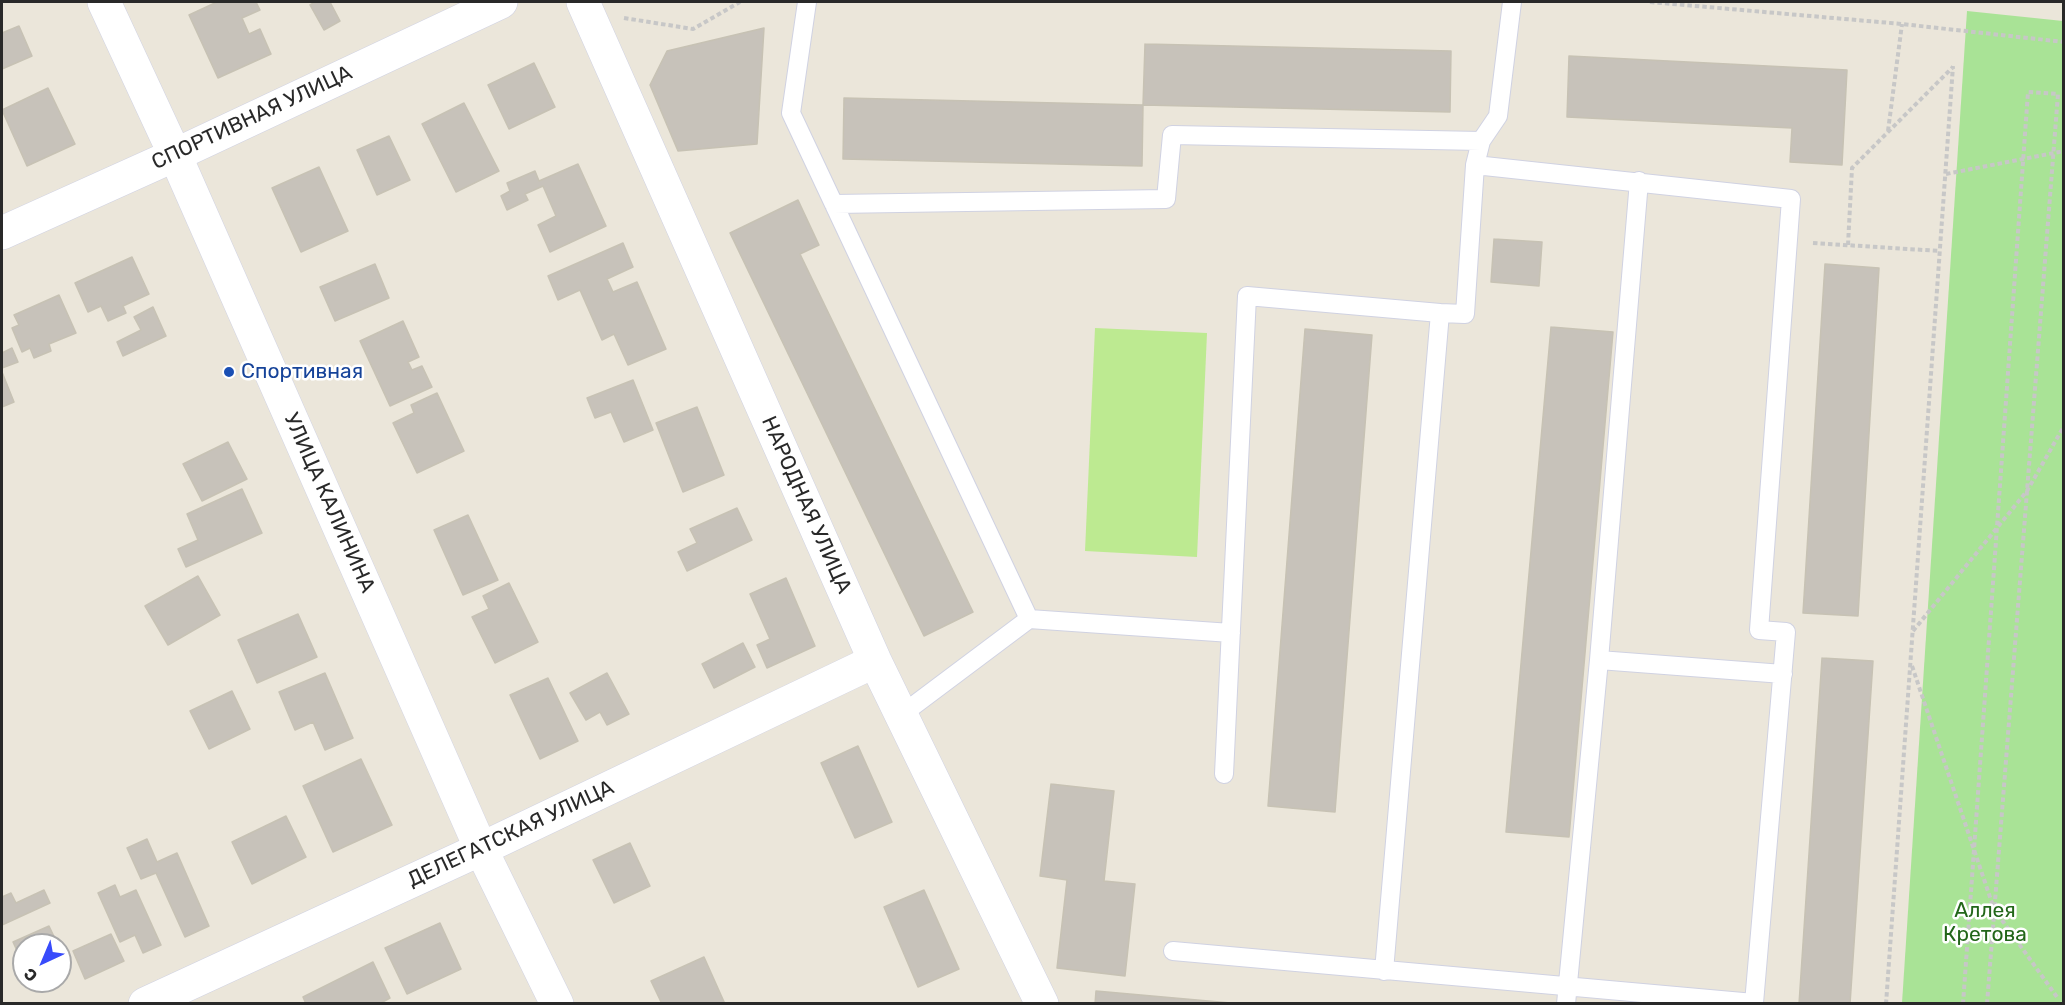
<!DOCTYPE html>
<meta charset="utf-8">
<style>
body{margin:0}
#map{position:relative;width:2065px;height:1005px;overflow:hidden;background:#ebe6da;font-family:Rubik,sans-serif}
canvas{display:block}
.frame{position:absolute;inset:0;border:3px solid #292929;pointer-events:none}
.north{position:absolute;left:12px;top:933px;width:60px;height:60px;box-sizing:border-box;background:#fff;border:2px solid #a9a9a9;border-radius:50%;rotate:224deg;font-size:16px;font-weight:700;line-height:24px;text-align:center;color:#292929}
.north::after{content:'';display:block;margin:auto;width:21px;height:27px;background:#384bfb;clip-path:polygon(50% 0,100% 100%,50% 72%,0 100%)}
</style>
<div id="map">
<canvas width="2065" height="1005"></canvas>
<div class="frame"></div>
<div class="north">С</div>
</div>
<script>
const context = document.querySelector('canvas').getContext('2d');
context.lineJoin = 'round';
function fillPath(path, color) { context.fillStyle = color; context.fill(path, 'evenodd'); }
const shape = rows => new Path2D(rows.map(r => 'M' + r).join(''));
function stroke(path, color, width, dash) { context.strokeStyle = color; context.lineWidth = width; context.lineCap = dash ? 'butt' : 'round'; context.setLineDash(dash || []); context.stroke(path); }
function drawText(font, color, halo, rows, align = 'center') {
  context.font = font + ' Rubik,sans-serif'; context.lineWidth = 5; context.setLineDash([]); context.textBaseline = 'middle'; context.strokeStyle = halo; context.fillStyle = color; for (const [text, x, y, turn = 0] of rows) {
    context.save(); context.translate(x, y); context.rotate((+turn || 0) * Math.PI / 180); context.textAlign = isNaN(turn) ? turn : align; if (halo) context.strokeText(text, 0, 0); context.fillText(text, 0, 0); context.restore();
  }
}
fillPath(shape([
 [1967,11,2063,21,2063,1003,1902,1003]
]), '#a9e396');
fillPath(shape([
 [1095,328,1207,333,1197,557,1085,551]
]), '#bdea91');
const building = shape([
 [217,2,256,2,260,10,242,18,249,34,260,29,271,54,218,78,189,15,217,2],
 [315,2,330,2,340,21,324,30,310,5,315,2],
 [19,26,32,56,2,69,2,33,19,26],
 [764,28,757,144,678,151,650,85,667,51,764,28],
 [1145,44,1451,51,1450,112,1143,105,1145,44],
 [1569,56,1847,70,1842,165,1790,162,1792,128,1567,117,1569,56],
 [534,63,555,107,509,129,488,85,534,63],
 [48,88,75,144,27,166,2,110,48,88],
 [844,98,1143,105,1142,166,843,159,844,98],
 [464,103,499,171,456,192,422,124,464,103],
 [389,136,410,180,377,195,357,150,389,136],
 [578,164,606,226,550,252,538,225,556,216,543,186,525,194,528,200,507,210,501,196,510,191,507,183,535,171,539,181,578,164],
 [319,167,348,231,301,252,272,188,319,167],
 [798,200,819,245,800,254,973,612,924,636,730,233,798,200],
 [1494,239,1542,242,1539,286,1491,282,1494,239],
 [623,243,633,267,607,279,613,292,637,282,666,349,628,365,614,334,602,340,580,290,558,300,548,276,623,243],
 [132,257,149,294,123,306,126,313,108,321,101,306,88,312,75,283,132,257],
 [375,264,389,298,335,321,320,287,375,264],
 [1825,264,1879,268,1858,616,1803,613,1825,264],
 [59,295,76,333,49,344,51,351,34,358,30,348,22,352,12,328,19,325,14,315,59,295],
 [153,307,166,336,123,356,117,342,141,330,134,317,153,307],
 [403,321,419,357,408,362,412,370,422,366,432,387,390,406,360,341,403,321],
 [1551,327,1613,332,1569,837,1506,832,1551,327],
 [1305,329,1372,335,1335,812,1268,806,1305,329],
 [12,348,18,362,2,368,2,353,12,348],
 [2,372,14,402,2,407,2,372],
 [633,380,653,430,624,442,611,412,595,418,587,398,633,380],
 [437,393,464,451,417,473,393,423,414,413,411,405,437,393],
 [697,407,724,475,683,492,656,423,697,407],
 [228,442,247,479,202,501,183,464,228,442],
 [242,489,262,533,186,567,178,549,198,540,187,514,242,489],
 [737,508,752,540,687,571,678,552,697,543,690,529,737,508],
 [468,515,498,580,463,595,434,530,468,515],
 [198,576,220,615,168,645,145,606,198,576],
 [786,578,815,646,767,668,757,645,770,639,750,594,786,578],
 [509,583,538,642,495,663,472,617,489,609,483,596,509,583],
 [298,614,317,657,257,683,238,640,298,614],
 [743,643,755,667,714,688,702,664,743,643],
 [1822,658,1873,661,1850,1004,1799,1004,1822,658],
 [325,673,353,738,325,750,313,722,295,730,279,692,325,673],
 [607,673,629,714,607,725,600,712,586,720,570,693,607,673],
 [548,678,578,741,540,759,510,695,548,678],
 [232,691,250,729,209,749,190,711,232,691],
 [858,746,892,822,855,838,821,763,858,746],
 [361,759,392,825,333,852,303,786,361,759],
 [1051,784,1114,791,1104,881,1135,884,1125,976,1057,968,1067,880,1040,876,1051,784],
 [286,816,306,857,252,884,232,842,286,816],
 [147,839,157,862,177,853,209,926,185,937,156,873,141,879,127,848,147,839],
 [630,843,650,886,614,903,593,860,630,843],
 [115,885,120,897,136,890,161,945,143,953,135,935,120,942,98,893,115,885],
 [44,890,50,903,2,925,2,897,11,893,16,903,44,890],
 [924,890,959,969,918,987,884,907,924,890],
 [440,923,461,969,407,994,385,948,440,923],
 [49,926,58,945,24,945,24,966,13,942,49,926],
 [111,934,124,961,85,979,73,951,111,934],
 [60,949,70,969,60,973,60,949],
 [704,957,725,1004,662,1004,651,981,704,957],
 [373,962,390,998,379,1004,306,1004,303,997,373,962],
 [1096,991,1242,1004,1095,1004,1096,991]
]);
fillPath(building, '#c7c2ba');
stroke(building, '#c7c2b4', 1.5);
const lane = shape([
 [807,2,791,113,1029,619],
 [834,204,1166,199,1172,135,1481,141],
 [1599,660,1783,674],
 [901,715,1029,619,1231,633],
 [1224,774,1247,296,1440,313],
 [1173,951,1754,1003,1786,632,1759,630,1791,199,1475,165],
 [1384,971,1440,313,1465,314,1475,165,1481,141,1498,116,1512,2],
 [1566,1004,1599,660,1639,181]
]);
const street = shape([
 [583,2,875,661,1042,1004],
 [2,233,175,155,501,2],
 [145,1004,481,849,875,661]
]);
const secondary = shape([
 [104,2,175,155,481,849,557,1004]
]);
stroke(lane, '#d0d2e2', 20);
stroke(street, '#d0d2e2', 34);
stroke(secondary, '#d0d2e2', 34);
stroke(shape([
 [1650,2,1902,24,2064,42],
 [624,18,693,29,740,2],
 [1888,131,1902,24],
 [1946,174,2064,151],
 [1813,243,1940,251],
 [1848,245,1852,168,1953,67],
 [1913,631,2027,491,2064,426],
 [1912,666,1994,909,2057,997],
 [1886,1004,1953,66],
 [1963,1004,2028,92,2058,94,1987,1004]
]), '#c7c7c7', 4, [4.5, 3]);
stroke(lane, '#fff', 18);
stroke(street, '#fff', 33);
stroke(secondary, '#fff', 33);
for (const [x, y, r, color] of [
 [229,372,6,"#1a4fb4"]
]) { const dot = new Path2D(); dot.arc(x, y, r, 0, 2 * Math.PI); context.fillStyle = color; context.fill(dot); stroke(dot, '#fff', 2); }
drawText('21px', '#292929', '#fff', [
 ["СПОРТИВНАЯ УЛИЦА",252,118,-25],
 ["УЛИЦА КАЛИНИНА",329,503,66],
 ["НАРОДНАЯ УЛИЦА",806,505,66],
 ["ДЕЛЕГАТСКАЯ УЛИЦА",511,834,-25]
]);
drawText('21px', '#164399', '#fff', [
 ["Спортивная",241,372]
], 'left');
drawText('21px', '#226619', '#fff', [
 ["Аллея",1985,911],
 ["Кретова",1985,935]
]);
</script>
